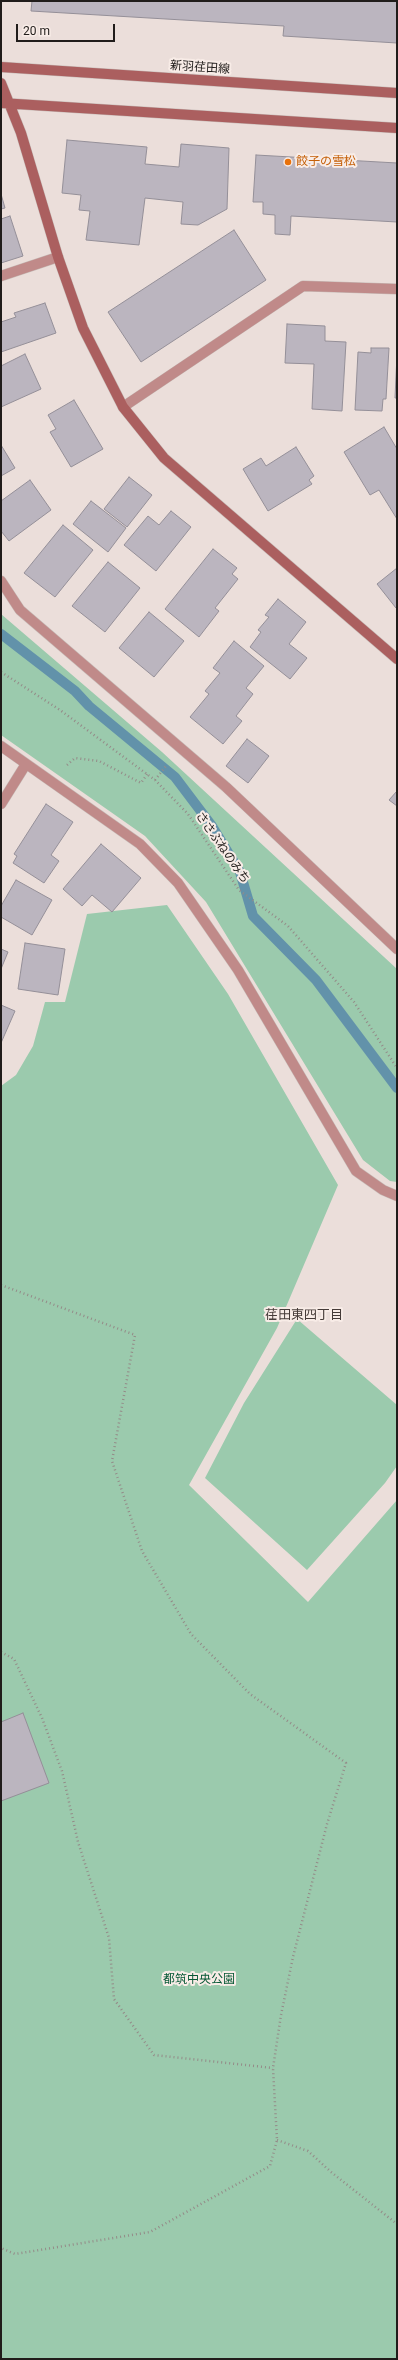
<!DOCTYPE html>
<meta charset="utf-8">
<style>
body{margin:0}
#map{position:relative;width:398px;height:2360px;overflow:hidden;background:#ebdeda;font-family:Roboto,sans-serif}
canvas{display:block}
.frame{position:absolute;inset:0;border:2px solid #201c1a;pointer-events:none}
.scale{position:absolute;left:16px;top:24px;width:99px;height:18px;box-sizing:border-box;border:2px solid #201c1a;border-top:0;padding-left:5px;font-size:12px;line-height:14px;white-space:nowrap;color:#201c1a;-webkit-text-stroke:3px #f8ece7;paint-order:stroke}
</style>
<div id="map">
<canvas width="398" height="2360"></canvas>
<div class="frame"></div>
<div class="scale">20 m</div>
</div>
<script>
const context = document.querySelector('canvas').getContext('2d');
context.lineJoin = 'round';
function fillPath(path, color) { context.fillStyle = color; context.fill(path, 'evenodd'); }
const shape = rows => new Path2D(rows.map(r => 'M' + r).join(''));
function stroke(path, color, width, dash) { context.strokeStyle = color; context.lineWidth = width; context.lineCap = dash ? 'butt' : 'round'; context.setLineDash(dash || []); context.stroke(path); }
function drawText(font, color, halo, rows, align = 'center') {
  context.font = font + ' Roboto,"Noto Sans JP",sans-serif'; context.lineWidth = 4; context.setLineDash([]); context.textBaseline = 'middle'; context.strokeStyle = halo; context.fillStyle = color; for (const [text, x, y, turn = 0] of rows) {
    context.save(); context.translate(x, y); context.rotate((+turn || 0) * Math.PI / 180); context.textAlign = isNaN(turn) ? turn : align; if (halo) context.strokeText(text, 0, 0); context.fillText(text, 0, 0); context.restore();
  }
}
fillPath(shape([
 [1,614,162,752,397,969,397,1182,390,1181,363,1160,206,902,145,836,1,735],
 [167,905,228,994,338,1185,277,1328,189,1485,308,1602,397,1500,397,2359,1,2359,1,1086,16,1075,33,1046,45,1002,65,1002,87,914],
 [297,1319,397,1405,397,1466,385,1483,307,1570,205,1478,244,1403]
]), '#9bcaad');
stroke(shape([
 [1,634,75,691,89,706,175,777,212,826,240,872,253,916,316,980,397,1088]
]), '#6292aa', 10);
const building = shape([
 [32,1,397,1,397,43,283,36,284,26,31,11,32,1],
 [67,140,147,147,145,164,179,167,181,144,229,148,227,209,198,225,181,224,183,202,145,198,139,245,86,240,90,211,79,210,81,195,62,193,67,140],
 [256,155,397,163,397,222,291,216,290,235,275,234,275,215,263,214,263,202,253,202,256,155],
 [1,194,5,208,1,209,1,194],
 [10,216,23,256,1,263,1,219,10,216],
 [234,230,266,280,141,362,108,312,234,230],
 [45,303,56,333,1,352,1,322,16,317,14,313,45,303],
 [287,324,325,326,325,341,346,342,342,411,312,409,314,364,285,363,287,324],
 [371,348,389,348,386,399,383,399,382,411,355,410,358,352,371,353,371,348],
 [25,354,41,389,1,407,1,366,25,354],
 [397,355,397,398,395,398,397,355],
 [74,400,103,449,71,467,50,432,56,429,48,415,74,400],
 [384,427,397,449,397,519,379,490,370,495,344,452,384,427],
 [1,445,15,468,1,476,1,445],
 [296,447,314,476,309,480,312,484,268,511,243,469,261,458,266,466,296,447],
 [129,477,152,495,127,527,104,509,129,477],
 [30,480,51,510,9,541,1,531,1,501,30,480],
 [91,501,126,528,108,552,73,524,91,501],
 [171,511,191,527,156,571,124,545,148,516,159,525,171,511],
 [63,525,93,550,55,597,24,573,63,525],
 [213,549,237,568,232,574,238,579,215,608,219,611,199,637,165,609,213,549],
 [108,562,140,588,105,632,72,606,108,562],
 [397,568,397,607,396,608,377,584,397,568],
 [278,599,306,622,289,644,307,658,290,679,250,647,261,632,258,630,269,617,265,615,278,599],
 [149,612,184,641,154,677,119,648,149,612],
 [234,641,264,666,246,688,253,694,236,716,242,721,223,744,190,717,209,694,205,691,220,673,213,668,234,641],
 [247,739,269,756,248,783,226,766,247,739],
 [397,791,397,806,389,800,397,791],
 [46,804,73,822,51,855,59,861,44,883,13,863,17,856,14,854,46,804],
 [101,844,141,878,112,912,92,895,82,906,63,889,101,844],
 [16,880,52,900,32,935,1,917,1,906,16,880],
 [25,943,65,949,58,995,18,989,25,943],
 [1,949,8,952,1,969,1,949],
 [1,1005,15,1011,1,1043,1,1005],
 [23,1713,49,1783,1,1801,1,1722,23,1713]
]);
fillPath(building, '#bbb5bf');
stroke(building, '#948f98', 1);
const street = shape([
 [1,276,58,257],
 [123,407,303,286,397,289],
 [1,581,20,610,226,787,397,949],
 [1,746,140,844,178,883,238,970,356,1171,383,1190,397,1196],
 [1,804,26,764]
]);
const secondary = shape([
 [1,67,397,93],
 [1,83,21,133,58,257,83,328,123,407,164,458,397,659],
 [1,103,397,128]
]);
stroke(street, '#c6bbb7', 11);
stroke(secondary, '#c6bbb7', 11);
stroke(shape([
 [1,672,60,710,155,780,188,814,239,890,288,926,354,1002,397,1068],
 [67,765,75,758,99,761,141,783,148,773],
 [155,780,166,766],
 [1,1285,135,1335,112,1461,142,1551,191,1634,250,1694,346,1763,327,1824,293,1957,281,2015,273,2068,277,2140,270,2166,150,2232,15,2254,1,2248],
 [1,1652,14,1659,42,1718,62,1771,78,1842,109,1938,114,1999,154,2055,273,2068],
 [277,2140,308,2151,331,2172,397,2224]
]), '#948b88', 2.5, [1, 3]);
stroke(street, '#c08a89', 10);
stroke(secondary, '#ab5f5f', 10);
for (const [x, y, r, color] of [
 [288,162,4,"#e8710a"]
]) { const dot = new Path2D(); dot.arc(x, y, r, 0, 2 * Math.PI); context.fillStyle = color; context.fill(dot); stroke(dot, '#f8ece7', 1.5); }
drawText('12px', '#201c1a', '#f8ece7', [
 ["新羽荏田線",200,68,4],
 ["ささぶねのみち",222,848,55]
]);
drawText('12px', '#c56008', '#f8ece7', [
 ["餃子の雪松",296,162]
], 'left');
drawText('12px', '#065835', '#f8ece7', [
 ["都筑中央公園",199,1980]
]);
drawText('13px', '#453b38', '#f8ece7', [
 ["荏田東四丁目",304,1316]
]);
</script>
